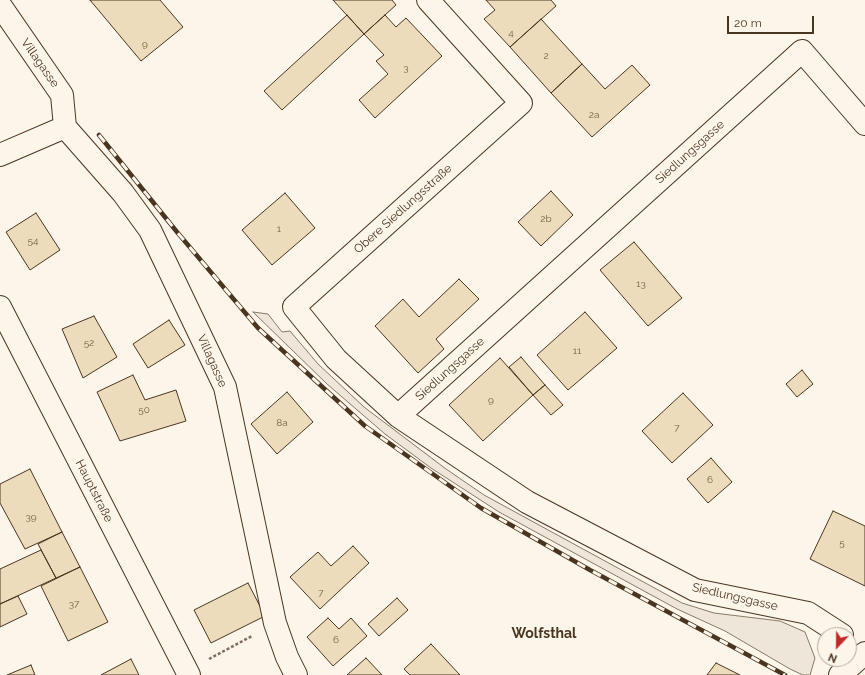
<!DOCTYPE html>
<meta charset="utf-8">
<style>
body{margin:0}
#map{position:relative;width:865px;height:675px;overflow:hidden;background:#fbf6e9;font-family:Raleway,sans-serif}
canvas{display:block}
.north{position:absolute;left:817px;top:627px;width:40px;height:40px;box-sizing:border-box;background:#fbf6e9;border:1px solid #b4a999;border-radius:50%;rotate:202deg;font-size:11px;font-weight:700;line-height:16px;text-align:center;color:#4a3520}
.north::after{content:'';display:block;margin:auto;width:14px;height:18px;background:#c62828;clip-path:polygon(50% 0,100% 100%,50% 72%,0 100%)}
.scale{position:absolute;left:727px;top:16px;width:87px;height:18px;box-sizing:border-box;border:2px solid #4a3520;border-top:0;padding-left:5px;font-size:12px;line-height:14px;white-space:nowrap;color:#4a3520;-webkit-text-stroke:3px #fbf6e9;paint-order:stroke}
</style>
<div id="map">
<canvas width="865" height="675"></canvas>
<div class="north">N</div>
<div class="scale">20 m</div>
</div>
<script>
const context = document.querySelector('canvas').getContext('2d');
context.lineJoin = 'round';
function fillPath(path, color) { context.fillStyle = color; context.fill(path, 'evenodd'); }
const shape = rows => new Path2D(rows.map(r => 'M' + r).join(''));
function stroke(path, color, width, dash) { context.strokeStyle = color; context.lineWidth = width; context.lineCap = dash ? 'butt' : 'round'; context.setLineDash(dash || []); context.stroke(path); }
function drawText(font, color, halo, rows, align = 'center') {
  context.font = font + ' Raleway,sans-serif'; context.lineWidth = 3; context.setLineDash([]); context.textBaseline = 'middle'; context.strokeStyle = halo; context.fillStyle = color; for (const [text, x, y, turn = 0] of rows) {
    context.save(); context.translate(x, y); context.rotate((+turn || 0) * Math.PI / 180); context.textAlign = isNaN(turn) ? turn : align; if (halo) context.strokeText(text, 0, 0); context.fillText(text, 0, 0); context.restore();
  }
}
const green = shape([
 [253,312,268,314,282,332,290,331,318,364,364,407,446,469,484,495,682,603,714,613,780,621,805,632,815,658,810,675,803,675,790,669,725,631,677,609,499,512,431,468,385,434,327,384,253,312]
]);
fillPath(green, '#ede6d9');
stroke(green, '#887966', 1);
const building = shape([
 [90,0,160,0,183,27,141,61,90,0],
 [333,0,392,0,396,5,364,34,333,0],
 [486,0,551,0,556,6,510,47,484,19,495,10,486,0],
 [347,15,364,34,282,110,264,91,347,15],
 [385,15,396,27,406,18,442,56,375,118,359,100,388,74,376,61,384,55,364,34,385,15],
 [541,19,582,64,551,93,510,47,541,19],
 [582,64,605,89,632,65,650,85,592,137,551,93,582,64],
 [551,191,573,215,541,246,518,222,551,191],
 [285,193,315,228,272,265,242,230,285,193],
 [36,213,60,250,30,270,6,232,36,213],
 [634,242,682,298,648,326,600,270,634,242],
 [459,279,479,299,436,339,444,349,418,373,375,326,403,299,419,317,459,279],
 [585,312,617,348,568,390,537,355,585,312],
 [94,316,117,357,83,378,62,329,94,316],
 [169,320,185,345,148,368,133,344,169,320],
 [521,357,545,385,533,395,509,367,521,357],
 [500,358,533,395,483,441,449,405,500,358],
 [802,370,813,384,797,397,786,384,802,370],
 [133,375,145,400,176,390,186,421,120,441,97,392,133,375],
 [545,385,563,405,551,415,533,395,545,385],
 [287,392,313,422,277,454,251,424,287,392],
 [683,393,713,425,672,463,642,431,683,393],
 [711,458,732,482,708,503,687,479,711,458],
 [30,469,62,532,25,549,0,503,0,484,30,469],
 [833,511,865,526,865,586,810,559,833,511],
 [62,532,80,567,56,578,38,544,62,532],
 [353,546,369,563,320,609,290,577,318,552,331,566,353,546],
 [41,550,56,578,0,604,0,569,41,550],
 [80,567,108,622,68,641,41,586,80,567],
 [248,583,265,616,211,643,194,610,248,583],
 [18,596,27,614,0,627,0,604,18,596],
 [397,598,408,610,379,636,368,624,397,598],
 [328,618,339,629,351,618,367,636,333,666,307,637,328,618],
 [431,644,460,675,410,675,404,669,431,644],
 [366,658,382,675,347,675,366,658],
 [131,659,139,675,101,675,131,659],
 [716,663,740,675,707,675,716,663],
 [31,665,35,675,7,675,31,665]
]);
fillPath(building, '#ecdcbc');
stroke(building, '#4a3520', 1);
const minor = shape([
 [428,0,521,103,294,307,336,359,398,416,527,502,695,590,808,613,842,635],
 [0,5,62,95,65,127],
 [0,155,65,127,123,193,150,230,225,387,275,623,287,657,296,675],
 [398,416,802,51,865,124],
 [840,675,865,653]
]);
const major = shape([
 [0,307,189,675]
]);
stroke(minor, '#4a3520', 24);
stroke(major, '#4a3520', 24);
stroke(shape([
 [209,659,252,636]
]), '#7f6f5c', 2.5, [3, 2]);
stroke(minor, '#fbf6e9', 22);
stroke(major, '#fbf6e9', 22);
const rail = shape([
 [99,135,177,232,258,328,365,426,481,508,590,570,785,675]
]);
stroke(rail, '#4a3520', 4.5);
stroke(rail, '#fbf6e9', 3, [9]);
drawText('10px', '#725f47', null, [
 ["4",511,33],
 ["9",145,44],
 ["2",546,56],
 ["3",406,68],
 ["2a",594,115],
 ["2b",546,219],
 ["1",279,229],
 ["54",33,241],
 ["13",641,284],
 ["52",89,343],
 ["11",577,351],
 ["9",491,400],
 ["50",144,410],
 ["8a",282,423],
 ["7",677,428],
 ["6",710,480],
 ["39",31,517],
 ["5",842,543],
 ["7",321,593],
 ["37",74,604],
 ["6",336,640]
]);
drawText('12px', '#4a3520', '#fbf6e9', [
 ["Villagasse",40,63,55],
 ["Siedlungsgasse",690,152,-42],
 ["Obere Siedlungsstraße",403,209,-42],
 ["Villagasse",212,361,66],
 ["Siedlungsgasse",450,369,-42],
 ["Hauptstraße",94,491,63],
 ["Siedlungsgasse",735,597,13]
]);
drawText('bold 14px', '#4a3520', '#fbf6e9', [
 ["Wolfsthal",544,634]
]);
</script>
